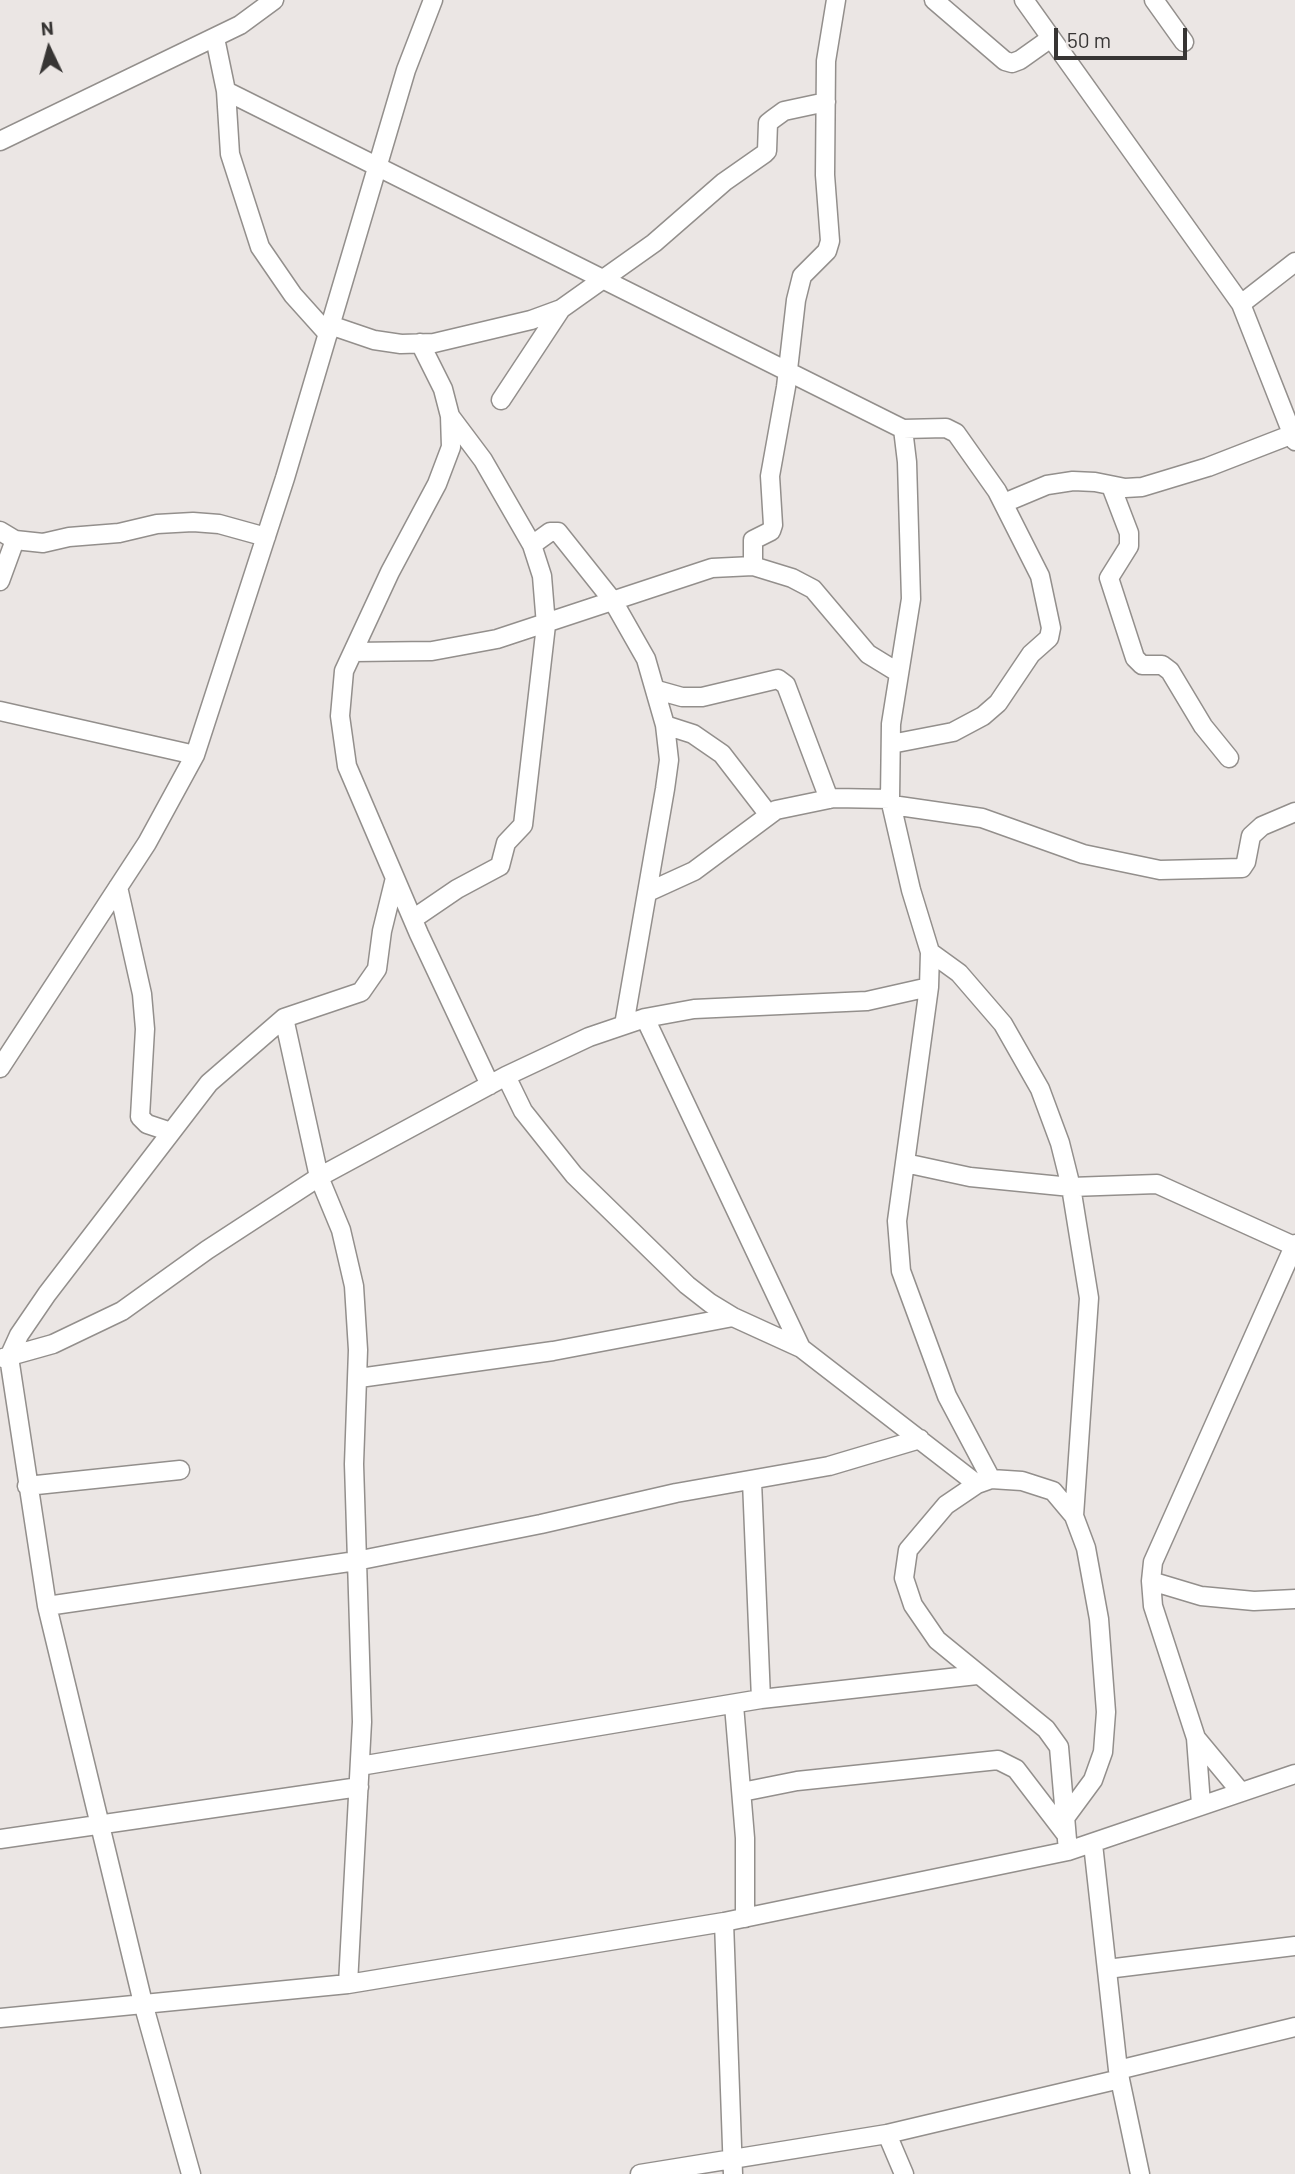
<!DOCTYPE html>
<style>
body{margin:0}
#map{position:relative;width:1295px;height:2174px;overflow:hidden;background:#ebe6e4;font-family:Barlow,sans-serif}
canvas{display:block}
.north{position:absolute;left:14px;top:14px;width:70px;height:70px;-webkit-text-stroke:5px #ebe6e4;paint-order:stroke;rotate:355deg;font-size:19px;font-weight:700;line-height:28px;text-align:center;color:#373534}
.north::after{content:'';display:block;margin:auto;width:24px;height:32px;background:#373534;clip-path:polygon(50% 0,100% 100%,50% 72%,0 100%)}
.scale{position:absolute;left:1054px;top:28px;width:133px;height:32px;box-sizing:border-box;border:4px solid #373534;border-top:0;padding-left:9px;font-size:21px;line-height:24px;white-space:nowrap;color:#373534;-webkit-text-stroke:5px #ebe6e4;paint-order:stroke}
</style>
<div id="map">
<canvas width="1295" height="2174"></canvas>
<div class="north">N</div>
<div class="scale">50 m</div>
</div>
<script>
const context = document.querySelector('canvas').getContext('2d');
context.lineJoin = 'round';
const shape = rows => new Path2D(rows.map(r => 'M' + r).join(''));
function stroke(path, color, width, dash) { context.strokeStyle = color; context.lineWidth = width; context.lineCap = dash ? 'butt' : 'round'; context.setLineDash(dash || []); context.stroke(path); }
const minor = shape([
 [934,0,1005,61,1012,63,1020,60,1051,38],
 [1024,0,1241,304,1295,441],
 [1154,0,1184,42],
 [215,38,226,91,230,154,260,247,293,295,328,334],
 [226,91,903,429,946,428,956,433,997,491,1040,576,1051,628,1049,638,1031,654,998,703,983,716,953,732,891,744],
 [0,141,240,25,274,0],
 [1241,304,1295,262],
 [330,325,374,340,401,344,434,343,531,320,561,309,654,243,724,182,764,154,767,151,768,123,773,119,784,111,826,102],
 [420,343,443,389,450,416,451,447,437,484,390,572,344,671,340,716,347,766,419,934,490,1085],
 [501,400,561,309],
 [903,429,907,462,911,599,891,724,890,799,911,890,930,952,929,987,897,1221,901,1271,947,1396,991,1479],
 [1111,486,1129,533,1129,546,1109,578,1135,658,1142,665,1162,665,1170,671,1203,726,1229,758],
 [1004,503,1047,485,1073,481,1095,482,1125,488,1142,487,1208,467,1293,434],
 [0,531,15,540,43,543,69,537,119,533,157,524,193,522,219,524,266,537],
 [532,545,550,532,558,532,613,601,646,659,665,725,669,760,665,789,624,1025],
 [753,566,753,540,771,531,773,525,770,476,786,387,796,300,802,276,827,251,830,241,825,175,826,61,836,0],
 [0,581,15,540],
 [353,652,432,651,497,639,712,568,753,566,792,578,813,589,868,654,899,673],
 [657,690,682,697,702,697,778,679,786,685,829,799],
 [0,711,195,755],
 [665,725,693,734,722,754,769,815],
 [892,805,982,818,1083,854,1160,870,1242,868,1246,862,1251,836,1262,826,1295,812],
 [118,887,142,994,145,1029,140,1117,147,1124,171,1132],
 [648,892,694,871,776,810,834,798,890,799],
 [413,919,457,889,500,866,506,843,523,825,546,625,542,576,532,545,483,460,450,416],
 [930,952,959,973,1003,1024,1040,1089,1060,1143,1071,1187,1089,1298,1074,1516],
 [284,1018,319,1177,341,1230,354,1286,358,1350,354,1464,362,1722,348,1984],
 [645,1018,801,1348],
 [0,1068,147,843,195,755,285,478,406,70,433,0],
 [506,1076,523,1111,574,1175,687,1285,710,1303,733,1317,801,1348,977,1484,991,1479,1022,1481,1053,1491,1074,1516,1086,1548,1099,1619,1106,1712,1103,1752,1093,1780,1065,1818],
 [905,1163,970,1177,1071,1187,1157,1184,1294,1246,1295,1253],
 [3,1358,53,1344,122,1311,207,1250,319,1177,506,1076,589,1037,645,1018,694,1009,867,1001,929,987],
 [359,1378,553,1351,733,1317],
 [752,1481,761,1699],
 [977,1484,946,1505,908,1550,904,1578,913,1605,937,1640,1046,1729,1059,1747,1068,1851],
 [27,1486,180,1470],
 [1151,1581,1201,1596,1254,1601,1295,1599],
 [47,1606,356,1561,541,1524,676,1493,829,1466,920,1439],
 [734,1705,745,1838,745,1918],
 [1196,1738,1240,1791],
 [360,1766,761,1699,977,1675],
 [742,1792,797,1781,998,1760,1016,1769,1065,1833],
 [1201,1804,1196,1738,1153,1606,1151,1581,1153,1562,1295,1244],
 [0,1839,359,1787],
 [1093,1844,1118,2070,1140,2174],
 [724,1922,733,2174],
 [1107,1969,1295,1946],
 [0,2018,348,1984,724,1922,1068,1851,1295,1774],
 [1118,2070,1295,2027],
 [887,2134,904,2174],
 [191,2174,143,2003,47,1606,9,1357,19,1335,47,1294,209,1083,284,1018,361,992,377,969,382,931,395,878],
 [640,2174,887,2134,1120,2079]
]);
stroke(minor, '#938f8c', 21);
stroke(minor, '#fff', 18);
</script>
